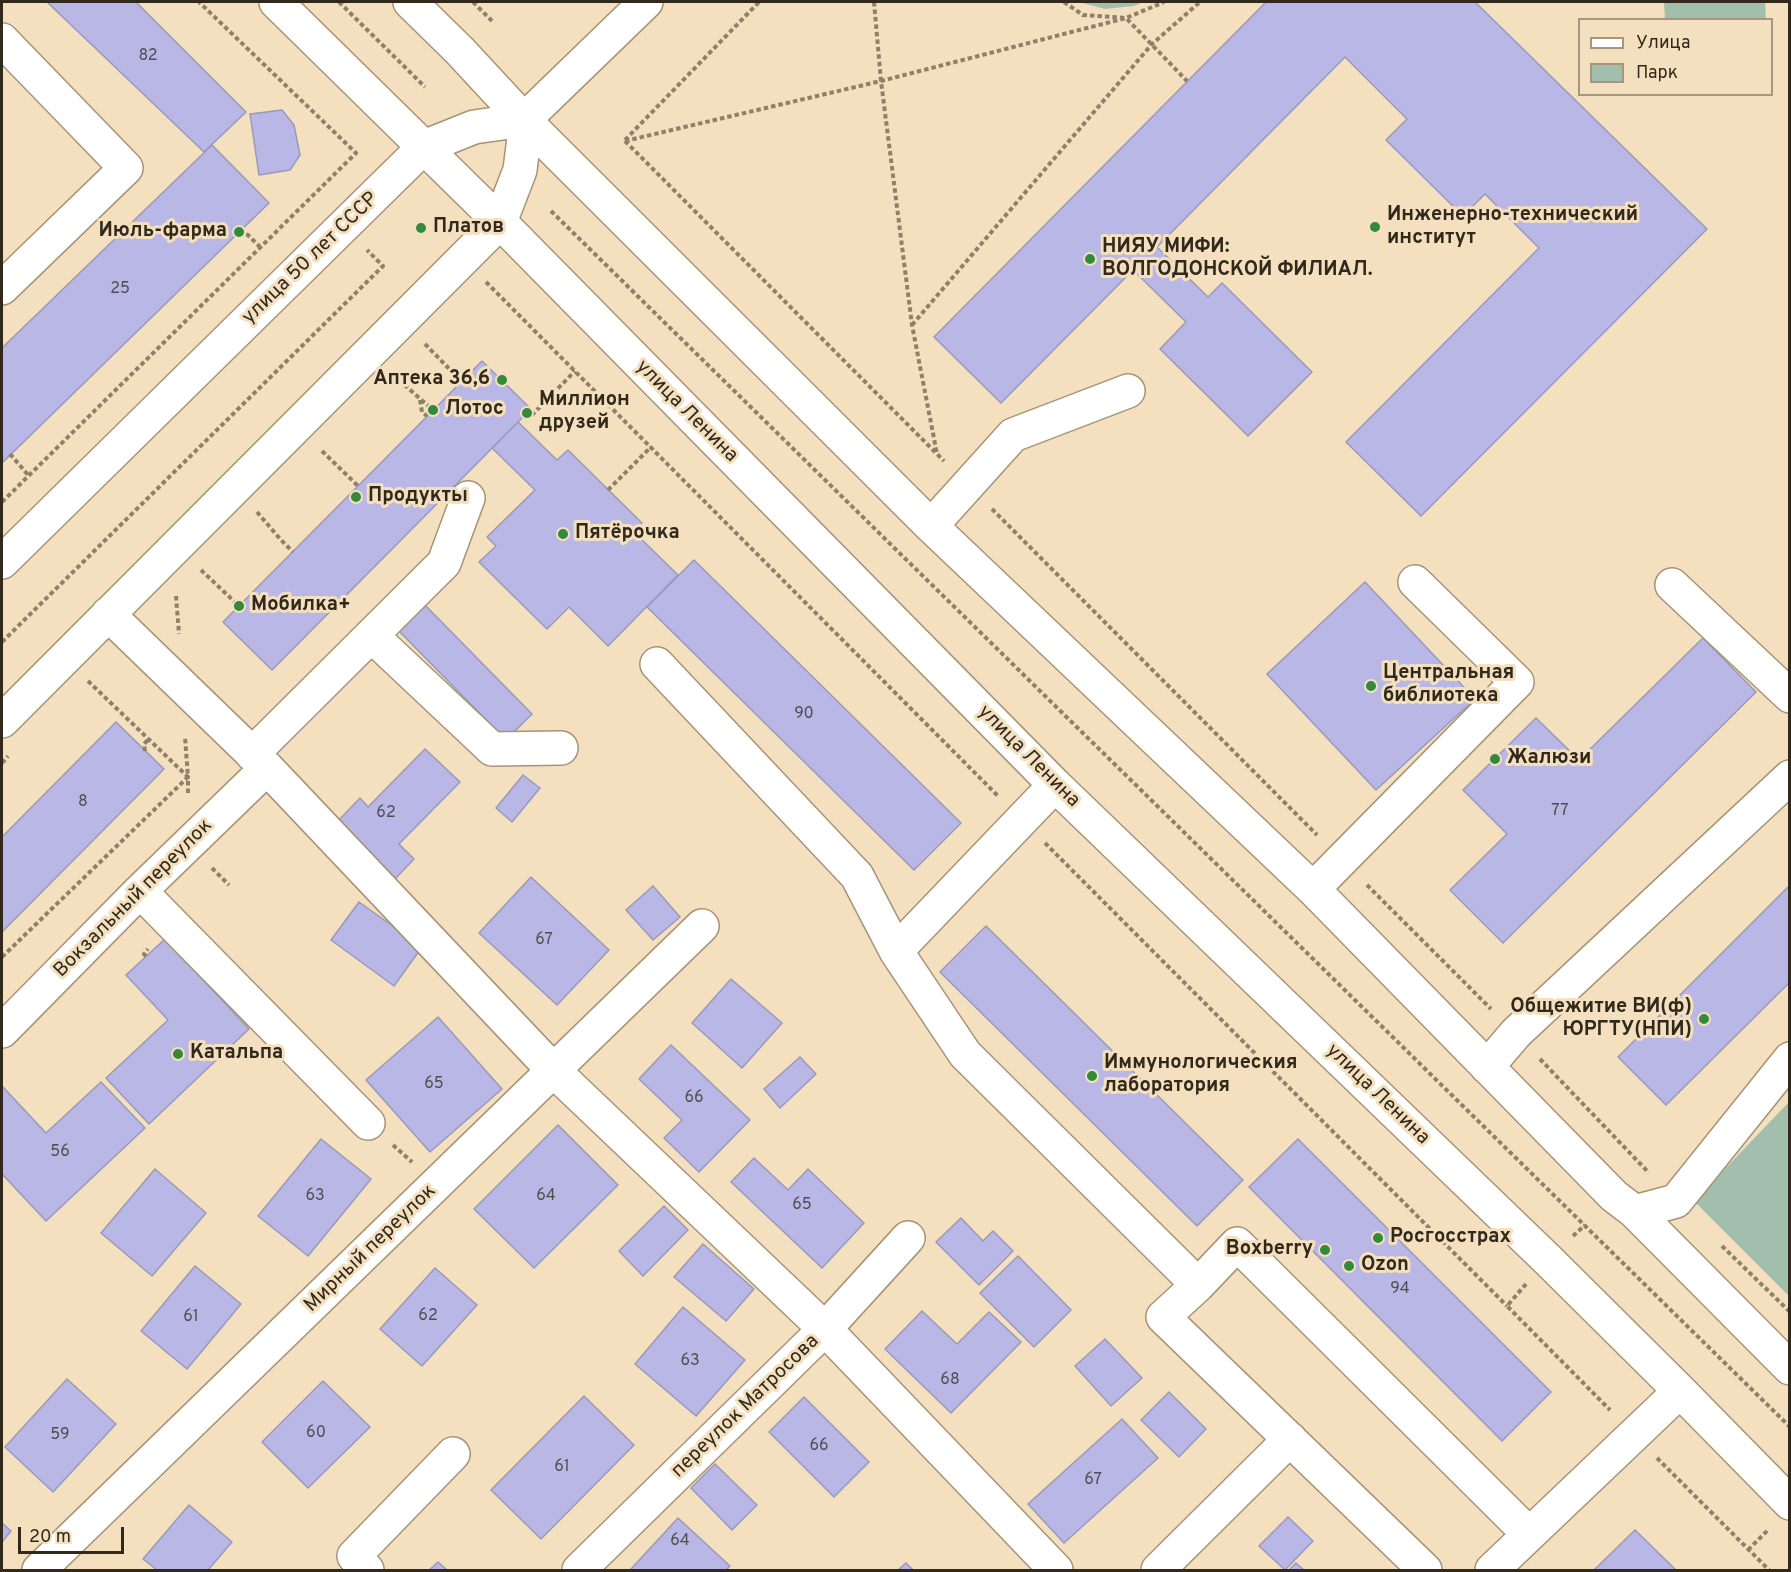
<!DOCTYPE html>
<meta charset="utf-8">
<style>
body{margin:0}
#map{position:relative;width:1791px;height:1572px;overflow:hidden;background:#f4dfbf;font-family:Overpass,sans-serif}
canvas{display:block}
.frame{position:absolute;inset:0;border:3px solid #30291c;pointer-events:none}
.legend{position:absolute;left:1578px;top:18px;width:195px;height:78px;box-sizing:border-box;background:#f4dfbf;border:2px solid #a6967e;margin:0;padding:8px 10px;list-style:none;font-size:18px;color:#30291c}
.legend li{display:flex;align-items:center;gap:12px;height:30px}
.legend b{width:30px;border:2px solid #a6967e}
.scale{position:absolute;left:18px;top:1527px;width:106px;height:27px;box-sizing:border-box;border:3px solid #30291c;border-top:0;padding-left:8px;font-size:18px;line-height:21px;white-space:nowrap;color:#30291c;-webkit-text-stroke:4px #f4dfbf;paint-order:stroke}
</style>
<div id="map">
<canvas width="1791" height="1572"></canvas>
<div class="frame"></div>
<ul class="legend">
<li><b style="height:8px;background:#fff"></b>Улица</li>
<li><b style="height:16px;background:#a1bfac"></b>Парк</li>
</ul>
<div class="scale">20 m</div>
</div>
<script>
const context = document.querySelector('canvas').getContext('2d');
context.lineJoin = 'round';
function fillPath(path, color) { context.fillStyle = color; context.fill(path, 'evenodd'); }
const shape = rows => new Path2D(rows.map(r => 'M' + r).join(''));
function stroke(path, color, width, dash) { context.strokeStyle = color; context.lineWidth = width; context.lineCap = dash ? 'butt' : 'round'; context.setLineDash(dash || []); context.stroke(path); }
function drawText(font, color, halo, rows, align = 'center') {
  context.font = font + ' Overpass,sans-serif'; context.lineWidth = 6; context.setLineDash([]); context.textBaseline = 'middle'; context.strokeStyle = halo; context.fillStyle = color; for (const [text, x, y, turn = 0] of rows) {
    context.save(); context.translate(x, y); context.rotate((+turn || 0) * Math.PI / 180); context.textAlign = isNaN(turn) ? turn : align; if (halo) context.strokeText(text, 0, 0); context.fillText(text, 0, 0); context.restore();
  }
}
fillPath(shape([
 [1079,2,1143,2,1134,6,1105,9],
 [1664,2,1765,2,1766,19,1665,19],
 [1789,1102,1789,1296,1694,1201]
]), '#a1bfac');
const building = shape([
 [47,2,136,2,246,112,204,152,47,2],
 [1266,2,1475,2,1707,229,1421,516,1346,442,1539,248,1485,194,1463,216,1386,140,1407,119,1345,57,1157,247,1208,297,1222,283,1312,372,1248,436,1160,349,1186,322,1133,270,1001,403,934,337,1266,2],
 [282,110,294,125,300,155,290,170,259,175,250,114,282,110],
 [212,145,269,203,2,463,2,348,212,145],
 [482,361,531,409,272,670,223,622,482,361],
 [518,422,557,460,568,450,642,523,633,531,678,575,608,646,569,607,547,629,479,562,496,546,487,537,535,490,492,448,518,422],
 [694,560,961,823,914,870,647,607,694,560],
 [1365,582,1475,699,1376,790,1267,674,1365,582],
 [420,600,532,714,506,740,394,626,420,600],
 [1703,638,1756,692,1503,943,1450,890,1507,834,1463,790,1536,718,1579,760,1703,638],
 [116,722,164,769,2,932,2,837,116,722],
 [425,749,460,782,399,844,414,859,395,879,337,822,360,798,368,807,425,749],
 [523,775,540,788,512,822,496,808,523,775],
 [531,877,609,950,557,1005,479,933,531,877],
 [1790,885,1790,982,1666,1105,1618,1057,1790,885],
 [653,886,680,917,653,940,626,910,653,886],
 [359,902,422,947,394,986,331,940,359,902],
 [986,926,1243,1180,1197,1226,940,972,986,926],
 [165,939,249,1029,149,1124,106,1078,168,1020,126,975,165,939],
 [731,979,782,1023,742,1068,692,1023,731,979],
 [438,1017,502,1089,430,1152,366,1080,438,1017],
 [671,1045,750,1120,699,1172,664,1138,682,1120,639,1079,671,1045],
 [800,1057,816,1074,780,1108,764,1089,800,1057],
 [101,1082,145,1128,46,1221,2,1174,2,1086,46,1133,101,1082],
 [558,1125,618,1185,534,1268,474,1209,558,1125],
 [321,1139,371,1179,308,1256,258,1216,321,1139],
 [1298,1139,1551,1392,1502,1441,1249,1187,1298,1139],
 [754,1158,788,1190,808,1169,864,1223,822,1268,731,1182,754,1158],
 [155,1169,206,1213,152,1276,101,1233,155,1169],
 [664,1206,688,1230,643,1276,619,1251,664,1206],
 [961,1218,983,1241,993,1231,1013,1251,979,1285,936,1242,961,1218],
 [703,1244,754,1289,726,1321,674,1277,703,1244],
 [1018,1256,1071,1310,1034,1347,980,1293,1018,1256],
 [195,1266,241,1304,187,1369,141,1331,195,1266],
 [435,1268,477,1305,422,1366,380,1329,435,1268],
 [683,1307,745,1360,696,1416,635,1364,683,1307],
 [922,1311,957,1344,989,1312,1021,1342,951,1413,885,1349,922,1311],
 [1105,1339,1142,1378,1111,1406,1075,1366,1105,1339],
 [67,1379,116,1424,53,1492,5,1447,67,1379],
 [323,1381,370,1427,308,1488,262,1442,323,1381],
 [1169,1392,1206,1429,1179,1457,1141,1420,1169,1392],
 [584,1396,634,1445,541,1539,491,1490,584,1396],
 [804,1397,869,1462,834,1497,769,1432,804,1397],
 [1122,1419,1158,1458,1064,1543,1028,1504,1122,1419],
 [715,1464,757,1505,732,1530,691,1488,715,1464],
 [189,1505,232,1542,208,1570,157,1570,143,1559,189,1505],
 [1288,1517,1313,1541,1285,1570,1259,1546,1288,1517],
 [678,1518,730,1566,726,1570,630,1570,678,1518],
 [2,1523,11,1531,2,1542,2,1523],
 [1635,1530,1676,1570,1594,1570,1635,1530],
 [438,1562,447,1570,429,1570,438,1562],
 [906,1563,913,1570,898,1570,906,1563],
 [1296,1563,1304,1570,1289,1570,1296,1563]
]);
fillPath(building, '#b8b7e6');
stroke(building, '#9999ba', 1.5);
const minor = shape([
 [276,2,500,222,1055,785,1548,1260,1680,1391,1790,1503],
 [410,2,460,51,524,120,931,526,1313,889,1614,1196,1635,1212,1790,1368],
 [2,40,126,168,2,288],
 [931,526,1013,435,1128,391],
 [2,562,424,147,474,127,524,120,646,2],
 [1672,585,1790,696],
 [108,614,267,768,554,1071,825,1329,1056,1570],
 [372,636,492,749,561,748],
 [657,664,857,876,896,951,965,1054,1198,1285],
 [2,721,500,222,520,170,526,122],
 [252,754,444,563,468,498],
 [1313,889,1517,682,1415,582],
 [140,891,368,1123],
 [896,951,1055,785],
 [2,1031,140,891,267,768],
 [1487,1067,1516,1033,1790,777],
 [1635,1212,1676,1201,1790,1059],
 [39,1570,702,926],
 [367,1570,354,1556,453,1454],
 [579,1570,825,1329,908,1238],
 [1158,1570,1290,1439],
 [1425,1570,1163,1317,1198,1285,1237,1244,1529,1534],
 [1492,1570,1680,1391]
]);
stroke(minor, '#a79476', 36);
stroke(shape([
 [339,2,425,87],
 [473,2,492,21],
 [874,2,881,81,912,325,937,454],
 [1064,2,1083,15,1126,18,1164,2],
 [625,140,759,2],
 [625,141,944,461],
 [625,141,881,81,1126,18,1187,81],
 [551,211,1790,1427],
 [239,232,248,235,260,247],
 [486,282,998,796],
 [912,325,1152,44,1200,2],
 [425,344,462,382],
 [393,375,433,410],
 [420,400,422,412,427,416],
 [527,413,530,417,575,371],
 [322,451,358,486],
 [10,454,29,476],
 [608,490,651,447],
 [2,502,356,153,199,2],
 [992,509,1317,835],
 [257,512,281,540,293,552],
 [201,570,239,606],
 [176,596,179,634],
 [2,642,383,266,367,250],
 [88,681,188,777,188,796],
 [145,751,144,744,149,739],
 [2,763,8,756],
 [1045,843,1507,1306],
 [212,868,229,885],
 [1367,885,1491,1009],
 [146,956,144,954,148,949],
 [2,957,188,777,185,737],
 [1540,1059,1649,1173],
 [393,1145,412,1162],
 [1573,1236,1585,1225],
 [1722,1246,1790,1312],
 [1526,1284,1507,1306,1610,1410],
 [1657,1458,1769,1570],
 [1748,1550,1769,1529]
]), '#8e816a', 4, [4.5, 3]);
stroke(minor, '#fff', 33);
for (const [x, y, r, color] of [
 [1375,227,6,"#328a3a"],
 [421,228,6,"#328a3a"],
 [239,232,6,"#328a3a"],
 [1090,259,6,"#328a3a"],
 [502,380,6,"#328a3a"],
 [433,410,6,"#328a3a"],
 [527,413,6,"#328a3a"],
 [356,497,6,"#328a3a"],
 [563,534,6,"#328a3a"],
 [239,606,6,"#328a3a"],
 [1371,686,6,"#328a3a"],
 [1495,759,6,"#328a3a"],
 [1704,1019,6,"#328a3a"],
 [178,1054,6,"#328a3a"],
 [1092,1076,6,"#328a3a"],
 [1378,1238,6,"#328a3a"],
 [1325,1250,6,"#328a3a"],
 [1349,1266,6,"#328a3a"]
]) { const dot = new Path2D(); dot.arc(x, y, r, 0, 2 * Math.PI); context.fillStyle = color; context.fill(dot); stroke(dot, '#f4dfbf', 2); }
drawText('16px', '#524c4e', null, [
 ["82",148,57],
 ["25",120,290],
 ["90",804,715],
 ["8",83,803],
 ["77",1560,812],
 ["62",386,814],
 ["67",544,941],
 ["65",434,1085],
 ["66",694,1099],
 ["56",60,1153],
 ["63",315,1197],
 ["64",546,1197],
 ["65",802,1206],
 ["94",1400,1290],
 ["62",428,1317],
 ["61",191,1318],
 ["63",690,1362],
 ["68",950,1381],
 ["60",316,1434],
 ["59",60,1436],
 ["66",819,1447],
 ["61",562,1468],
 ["67",1093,1481],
 ["64",680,1542]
]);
drawText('bold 20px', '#30291c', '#f4dfbf', [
 ["Инженерно-технический",1387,216],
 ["институт",1387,239],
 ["Платов",433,228],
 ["Июль-фарма",227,232,"right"],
 ["НИЯУ МИФИ:",1102,248],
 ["ВОЛГОДОНСКОЙ ФИЛИАЛ.",1102,271],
 ["Аптека 36,6",490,380,"right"],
 ["Миллион",539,401],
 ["друзей",539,424],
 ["Лотос",445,410],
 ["Продукты",368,497],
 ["Пятёрочка",575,534],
 ["Мобилка+",251,606],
 ["Центральная",1383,674],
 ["библиотека",1383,697],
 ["Жалюзи",1507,759],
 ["Общежитие ВИ(ф)",1692,1008,"right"],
 ["ЮРГТУ(НПИ)",1692,1031,"right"],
 ["Катальпа",190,1054],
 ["Иммунологическия",1104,1064],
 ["лаборатория",1104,1087],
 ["Росгосстрах",1390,1238],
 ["Boxberry",1313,1250,"right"],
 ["Ozon",1361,1266]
], 'left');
drawText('20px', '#30291c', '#f4dfbf', [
 ["улица 50 лет СССР",311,259,-44],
 ["улица Ленина",686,412,45],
 ["улица Ленина",1028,757,45],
 ["Вокзальный переулок",134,899,-45],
 ["улица Ленина",1377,1095,44],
 ["Мирный переулок",371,1249,-44],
 ["переулок Матросова",746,1407,-44]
]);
</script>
